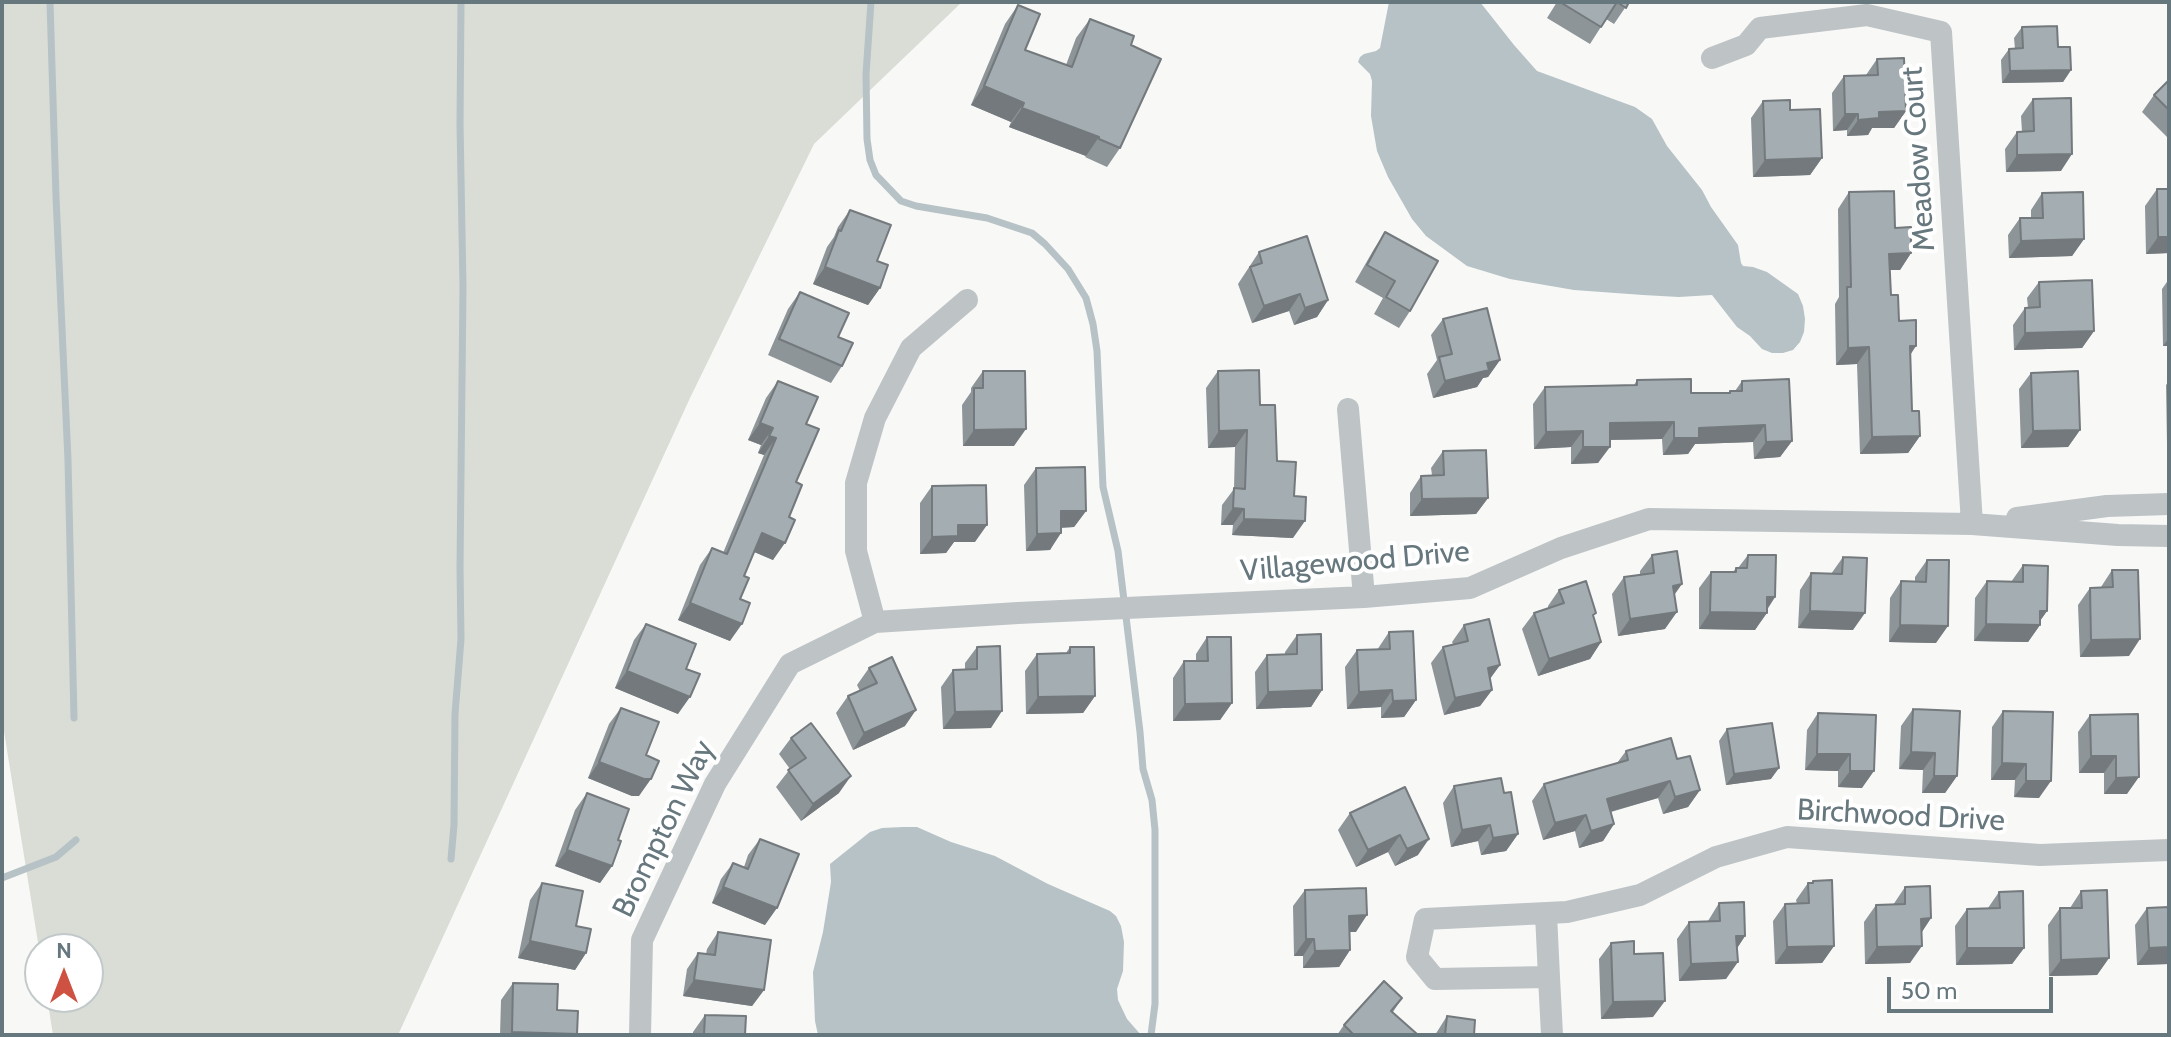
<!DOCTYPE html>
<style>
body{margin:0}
#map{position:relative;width:2171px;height:1037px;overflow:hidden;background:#f8f8f7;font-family:Cabin,sans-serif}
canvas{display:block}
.frame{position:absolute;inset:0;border:4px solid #66777e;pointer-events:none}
.north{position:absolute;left:24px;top:933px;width:80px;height:80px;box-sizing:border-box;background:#fff;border:2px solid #c2c9cb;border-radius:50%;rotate:0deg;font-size:22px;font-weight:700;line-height:32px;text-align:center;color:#66777e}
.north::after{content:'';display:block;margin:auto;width:28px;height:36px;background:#ce5141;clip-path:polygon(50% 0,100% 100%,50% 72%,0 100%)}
.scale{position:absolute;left:1887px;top:977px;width:166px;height:36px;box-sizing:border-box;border:4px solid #66777e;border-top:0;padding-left:10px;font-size:24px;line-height:28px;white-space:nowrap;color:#66777e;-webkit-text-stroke:6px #fff;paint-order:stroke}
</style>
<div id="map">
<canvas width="2171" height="1037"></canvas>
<div class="frame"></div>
<div class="north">N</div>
<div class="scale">50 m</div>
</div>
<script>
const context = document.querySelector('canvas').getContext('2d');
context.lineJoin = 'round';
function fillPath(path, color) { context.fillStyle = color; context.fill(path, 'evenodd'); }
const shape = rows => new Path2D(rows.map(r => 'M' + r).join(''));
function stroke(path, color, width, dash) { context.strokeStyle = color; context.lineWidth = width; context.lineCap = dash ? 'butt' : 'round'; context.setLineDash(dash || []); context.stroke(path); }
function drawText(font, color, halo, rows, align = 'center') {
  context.font = font + ' Cabin,sans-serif'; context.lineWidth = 8; context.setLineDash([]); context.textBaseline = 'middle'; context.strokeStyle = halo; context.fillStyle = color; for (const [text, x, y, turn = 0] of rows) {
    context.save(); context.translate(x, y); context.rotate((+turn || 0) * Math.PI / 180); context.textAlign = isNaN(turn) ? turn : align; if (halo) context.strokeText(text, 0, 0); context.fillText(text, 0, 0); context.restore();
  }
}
fillPath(shape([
 [2,2,962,2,814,144,690,398,398,1035,53,1035,47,997,88,997,88,949,40,949,40,955,2,719]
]), '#d9ddd6');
fillPath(shape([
 [1389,2,1480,2,1514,45,1537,71,1635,107,1652,119,1667,146,1702,190,1711,207,1738,245,1741,263,1743,266,1753,267,1767,272,1798,294,1803,306,1805,319,1804,332,1800,342,1793,350,1783,353,1772,353,1762,349,1750,336,1737,327,1712,295,1679,297,1643,295,1574,290,1510,279,1467,266,1426,236,1412,219,1388,177,1377,151,1371,116,1372,81,1370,74,1358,62,1360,57,1364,54,1376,51,1380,48],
 [903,827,917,827,951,842,995,856,1048,884,1110,911,1116,916,1121,926,1124,942,1123,971,1117,989,1118,1000,1127,1019,1141,1035,818,1035,815,1021,813,972,823,932,831,882,830,864,870,832,882,828]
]), '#b6c2c5');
stroke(shape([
 [50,2,56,197,68,460,74,718],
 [871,2,866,74,867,139,870,160,876,175,901,201,916,206,987,218,1032,233,1045,244,1068,269,1086,298,1093,324,1097,351,1103,487,1118,551,1140,732,1143,769,1152,800,1155,830,1155,1004,1151,1035],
 [451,859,454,825,455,714,461,639,460,567,463,287,460,124,461,2],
 [2,878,56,857,76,840]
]), '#b6c2c5', 7);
stroke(shape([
 [1712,58,1746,45,1760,28,1867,15,1941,32,1972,524],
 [1348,409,1364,597],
 [2017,518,2107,506,2169,504],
 [875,622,856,551,856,483,875,418,911,348,967,300],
 [1546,914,1549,977],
 [640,1035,642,940,715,784,790,664,875,622,1018,613,1364,597,1470,588,1561,548,1649,519,1972,524,2118,535,2169,536],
 [1552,1035,1549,977,1435,979,1417,957,1425,919,1567,912,1640,895,1716,857,1787,837,2040,855,2169,850]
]), '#bec3c6', 22);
fillPath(shape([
 [1557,2,1629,2,1614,24,1606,19,1590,44,1547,18],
 [1018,5,1025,50,1066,65,1076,38,1090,19,1131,45,1120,148,1107,167,1085,157,1086,156,1009,127,1011,122,971,105,1005,24],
 [2022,27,2058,47,2071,70,2063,82,2002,83,2001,60,2009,49,2015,49,2014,38],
 [1877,59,1906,111,1894,128,1872,128,1868,135,1847,136,1847,130,1833,131,1832,93,1844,76,1866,75],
 [2169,80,2169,139,2142,112,2154,95],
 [2033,99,2061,171,2006,172,2005,149,2017,132,2022,132,2021,116],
 [1763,101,1790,110,1822,158,1810,175,1753,177,1751,118],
 [2157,189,2169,189,2169,253,2146,254,2145,206],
 [1849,192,1895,228,1911,253,1900,270,1890,270,1891,295,1910,355,1912,411,1920,436,1908,453,1860,454,1857,364,1836,365,1835,304,1839,297,1838,209],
 [2042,193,2084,239,2072,256,2009,258,2008,235,2020,218,2031,218,2031,210],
 [850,210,877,261,880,288,868,305,813,284,827,247,834,237,838,227],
 [1385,232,1410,311,1399,328,1374,314,1383,298,1355,282,1374,249],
 [1259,252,1328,300,1317,317,1294,325,1289,311,1252,323,1238,284],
 [2169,279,2169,346,2163,346,2162,289],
 [2039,282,2094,331,2082,348,2014,350,2013,325,2025,308,2028,308,2027,298],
 [800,292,838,337,842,366,831,383,768,355,788,309],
 [1443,319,1500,360,1488,377,1483,378,1477,387,1433,398,1427,374,1437,360,1431,335],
 [983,371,1014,446,963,446,962,405,971,392,971,388],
 [1218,371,1260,405,1277,461,1293,538,1232,535,1233,525,1221,525,1222,505,1234,489,1235,447,1208,448,1206,388],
 [2031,373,2080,430,2068,447,2021,448,2019,389],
 [1637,380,1691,393,1729,393,1730,391,1735,391,1742,381,1792,441,1780,457,1754,459,1753,442,1695,444,1688,454,1663,455,1662,439,1610,440,1598,463,1571,464,1571,447,1534,449,1533,404,1545,387,1634,385],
 [778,381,806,424,789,517,773,560,754,552,744,576,740,599,730,641,678,620,700,565,712,548,723,553,764,455,758,453,761,445,748,440,766,398],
 [2169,381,2169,443,2167,443,2166,385],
 [1443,451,1488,498,1476,514,1410,516,1410,493,1421,476,1432,475,1431,468],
 [1036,468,1086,511,1074,527,1061,528,1050,550,1026,551,1024,485],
 [932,486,975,542,954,542,946,553,920,554,920,503],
 [1652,555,1665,629,1618,636,1612,594,1624,577,1640,575,1640,571],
 [1748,555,1775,597,1755,630,1699,629,1699,588,1711,572,1733,572,1736,568,1738,568],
 [1843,557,1853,630,1798,628,1800,590,1811,573,1831,574],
 [1927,560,1936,643,1889,642,1890,598,1901,581,1915,581,1915,577],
 [2023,565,2047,611,2040,621,2040,625,2028,642,1974,641,1975,598,1987,581,2011,582],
 [2112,570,2129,656,2080,657,2078,605,2090,588,2101,587],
 [1559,590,1594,618,1601,642,1590,659,1538,676,1522,629,1534,613,1548,608,1548,606],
 [646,624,686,669,678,714,615,688,634,640],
 [1464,625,1500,665,1490,679,1492,690,1480,706,1444,715,1431,663,1443,647,1453,644,1452,642],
 [1389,632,1416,700,1404,717,1381,718,1381,707,1347,709,1345,667,1357,650,1377,650],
 [1297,635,1322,690,1311,707,1256,709,1255,672,1267,655,1285,654,1285,652],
 [1207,637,1232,703,1220,720,1173,721,1173,678,1184,661,1196,661,1196,654],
 [977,647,991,728,943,729,941,687,953,670,965,670,965,663],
 [1070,647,1095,696,1083,713,1026,714,1025,671,1037,654,1066,653],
 [869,668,905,726,853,750,836,713,848,696,860,691,857,685],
 [621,708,646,755,639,796,632,796,588,778,609,724],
 [1913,709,1957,776,1945,793,1922,793,1923,770,1899,769,1901,726],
 [2003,711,2053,712,2039,798,2014,797,2015,780,1991,780,1992,727],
 [1818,713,1876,715,1862,788,1838,787,1838,771,1805,770,1807,730],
 [2138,714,2127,794,2104,794,2104,773,2079,773,2078,732,2090,715],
 [1727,729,1771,779,1726,785,1719,741],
 [791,738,839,793,801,821,776,787,790,769,779,754],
 [1626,751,1677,759,1700,790,1688,807,1663,814,1658,798,1611,812,1614,824,1603,841,1579,848,1575,831,1543,840,1532,801,1544,784,1617,763],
 [1454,786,1518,834,1506,851,1481,855,1478,841,1451,847,1443,803],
 [1405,787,1418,855,1395,866,1388,852,1356,867,1338,830,1350,813],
 [587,793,618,840,612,866,600,883,555,866,575,810],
 [760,839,765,925,712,903,721,879,733,863,744,867,748,855],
 [1813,881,1834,946,1822,963,1775,964,1773,921,1785,904,1797,904,1796,900,1808,883,1811,883],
 [542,883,576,926,586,953,575,970,518,958,530,900],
 [1905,887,1931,918,1921,933,1910,963,1865,964,1864,922,1876,905,1893,905],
 [1305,890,1356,932,1350,932,1350,950,1339,967,1303,968,1303,956,1294,956,1293,906],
 [2081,891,2109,958,2097,975,2049,976,2048,925,2060,908,2070,908],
 [1999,892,2024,948,2012,964,1956,965,1955,926,1967,909,1988,908],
 [1719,903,1745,936,1737,948,1726,979,1679,981,1677,939,1689,922,1708,921],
 [2169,904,2169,964,2137,965,2135,925,2147,908,2167,907],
 [718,932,764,990,752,1006,683,996,687,969,698,953,706,954,707,949],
 [1611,943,1634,954,1653,1017,1601,1019,1599,959],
 [513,983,557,1010,576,1035,500,1035,501,1000],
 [1402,998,1393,1012,1417,1035,1337,1035,1344,1025],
 [705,1015,745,1035,693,1035,693,1032],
 [1447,1016,1474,1035,1435,1035]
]), '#8d9598');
fillPath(shape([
 [2071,70,2063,82,2002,83,2010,71],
 [984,86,1024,103,1011,122,971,105],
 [1022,108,1099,137,1086,156,1009,127],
 [1906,111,1894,128,1872,128,1868,135,1847,136,1858,120,1879,112],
 [1845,114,1858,114,1847,130,1833,131],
 [2072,154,2061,171,2006,172,2017,155],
 [1822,158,1810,175,1753,177,1765,160],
 [2158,237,2169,237,2169,253,2146,254],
 [2084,239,2072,256,2009,258,2021,241],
 [1911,253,1900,270,1878,270,1889,254],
 [825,267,880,288,868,305,813,284],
 [1300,294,1289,311,1252,323,1264,306],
 [1328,300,1317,317,1294,325,1305,308],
 [2094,331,2082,348,2014,350,2025,333],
 [2169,338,2169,346,2163,346],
 [1910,346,1916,346,1905,363],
 [1869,347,1857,364,1836,365,1848,348],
 [1500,360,1488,377,1483,378,1477,387,1433,398,1445,381,1487,363],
 [1674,422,1662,439,1598,440,1610,423],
 [760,423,773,428,761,445,748,440],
 [1765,425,1753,442,1695,444,1688,454,1663,455,1674,438,1699,428],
 [1026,429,1014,446,963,446,974,430],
 [1247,430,1235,447,1208,448,1219,431],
 [2080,430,2068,447,2021,448,2033,431],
 [1583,431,1571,447,1534,449,1546,432],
 [769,436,776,438,764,455,758,453],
 [1920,436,1908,453,1860,454,1872,437],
 [1792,441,1780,457,1754,459,1766,442],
 [1583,447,1610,447,1598,463,1571,464],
 [1488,498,1476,514,1410,516,1422,499],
 [1233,508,1244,509,1233,525,1221,525],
 [1061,511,1086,511,1074,527,1049,528],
 [1244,519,1305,521,1293,538,1232,535],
 [958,525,987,525,975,542,954,542,946,553,920,554,932,537],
 [762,533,785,543,773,560,750,550],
 [1061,533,1050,550,1026,551,1037,534],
 [1682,584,1670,601,1673,586],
 [1767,597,1775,597,1764,613,1767,613,1755,630,1699,629,1710,612],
 [690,603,742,624,730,641,678,620],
 [1810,611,1865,613,1853,630,1798,628],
 [2040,611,2047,611,2037,625,2040,625,2028,642,1974,641,1986,624],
 [1677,612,1665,629,1618,636,1630,619],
 [1900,625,1948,626,1936,643,1889,642],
 [2140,639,2129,656,2080,657,2091,640],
 [1601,642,1590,659,1538,676,1549,659],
 [1500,665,1488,681,1488,668],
 [627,671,690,697,678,714,615,688],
 [1322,690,1311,707,1256,709,1268,692],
 [1392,690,1381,707,1347,709,1359,692],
 [1492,690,1480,706,1444,715,1455,698],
 [1095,696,1083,713,1026,714,1038,697],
 [1416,700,1404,717,1381,718,1393,701],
 [1232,703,1220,720,1173,721,1185,704],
 [916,710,905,726,853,750,864,733],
 [1002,711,991,728,943,729,955,712],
 [1911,752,1935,753,1923,770,1899,769],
 [1817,754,1850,754,1838,771,1805,770],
 [2091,756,2116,756,2104,773,2079,773],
 [599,762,651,779,639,796,632,796,588,778],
 [2002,763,2026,764,2015,780,1991,780],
 [1779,768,1771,779,1726,785,1734,774],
 [1850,771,1874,771,1862,788,1838,787],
 [851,776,839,793,801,821,813,804],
 [1934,776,1957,776,1945,793,1922,793],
 [2139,777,2127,794,2104,794,2116,778],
 [1670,781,1658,798,1595,816,1607,799],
 [2026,781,2051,781,2039,798,2014,797],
 [1700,790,1688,807,1663,814,1675,797],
 [1586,815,1575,831,1543,840,1555,823],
 [1614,824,1603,841,1579,848,1591,831],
 [1490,825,1478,841,1451,847,1462,830],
 [1518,834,1506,851,1481,855,1493,838],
 [1400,835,1388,852,1356,867,1368,850],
 [1429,839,1418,855,1395,866,1407,849],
 [567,850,612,866,600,883,555,866],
 [723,887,777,908,765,925,712,903],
 [1367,915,1356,932,1337,932,1349,916],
 [1931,918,1920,935,1921,919],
 [1736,936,1745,936,1734,953],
 [1306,939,1314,939,1303,956,1294,956],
 [530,941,586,953,575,970,518,958],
 [1834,946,1822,963,1775,964,1787,947],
 [1922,946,1910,963,1865,964,1877,947],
 [2169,947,2169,964,2137,965,2149,948],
 [1967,948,2024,948,2012,964,1956,965],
 [1350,950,1339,967,1303,968,1315,951],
 [2109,958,2097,975,2049,976,2061,960],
 [1738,962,1726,979,1679,981,1691,964],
 [694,980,764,990,752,1006,683,996],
 [1665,1001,1653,1017,1601,1019,1613,1002],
 [512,1032,577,1034,576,1035,510,1035]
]), '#73797c');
const building = shape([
 [1560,2,1617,2,1601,27,1560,2],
 [1617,2,1629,2,1626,8,1617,2],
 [1018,5,1040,14,1025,50,1072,67,1090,19,1134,36,1131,45,1161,59,1120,148,1099,139,1099,137,1022,108,1024,103,984,86,1018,5],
 [2057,26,2058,47,2070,47,2071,70,2010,71,2009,49,2023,48,2022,27,2057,26],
 [1904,58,1906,111,1879,112,1879,118,1858,120,1858,114,1845,114,1844,76,1878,75,1877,59,1904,58],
 [2169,80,2169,110,2154,95,2169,80],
 [2071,98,2072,154,2017,155,2017,132,2034,131,2033,99,2071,98],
 [1790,100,1790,110,1820,109,1822,158,1765,160,1763,101,1790,100],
 [2157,189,2169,189,2169,237,2158,237,2157,189],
 [1894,191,1895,228,1911,227,1911,253,1889,254,1891,295,1898,295,1899,321,1916,320,1916,346,1910,346,1912,411,1919,411,1920,436,1872,437,1869,347,1848,348,1847,287,1851,287,1849,192,1894,191],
 [2083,192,2084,239,2021,241,2020,218,2043,218,2042,193,2083,192],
 [850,210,891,225,877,261,888,265,880,288,825,267,839,230,841,231,850,210],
 [1385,232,1438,261,1410,311,1386,297,1395,281,1367,265,1385,232],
 [1307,236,1328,300,1305,308,1300,294,1264,306,1250,267,1262,263,1259,252,1307,236],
 [2092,280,2094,331,2025,333,2025,308,2040,307,2039,282,2092,280],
 [800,292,849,313,838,337,853,343,842,366,779,339,800,292],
 [1487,308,1500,360,1487,363,1489,370,1445,381,1439,357,1452,354,1443,319,1487,308],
 [1259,370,1260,405,1275,405,1277,461,1296,462,1294,496,1306,497,1305,521,1244,519,1244,509,1233,508,1234,488,1245,489,1247,430,1219,431,1218,371,1259,370],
 [983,371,1025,371,1026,429,974,430,974,388,983,388,983,371],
 [2078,371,2080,430,2033,431,2031,373,2078,371],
 [1691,379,1691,393,1730,393,1730,391,1742,391,1742,381,1789,379,1792,441,1766,442,1765,425,1699,428,1699,438,1674,438,1674,422,1610,423,1610,447,1583,447,1583,431,1546,432,1545,387,1637,385,1637,380,1691,379],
 [778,381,818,397,806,424,819,429,796,482,802,485,789,517,795,520,785,543,762,533,744,576,749,578,740,599,750,603,742,624,690,603,712,548,727,554,776,438,769,436,773,428,760,423,778,381],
 [1486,450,1488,498,1422,499,1421,476,1444,475,1443,451,1486,450],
 [1085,467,1086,511,1061,511,1061,533,1037,534,1036,468,1085,467],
 [986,485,987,525,958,525,958,536,932,537,932,486,986,485],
 [1677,551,1682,584,1673,586,1677,612,1630,619,1624,577,1654,573,1652,555,1677,551],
 [1748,555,1776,555,1775,597,1767,597,1767,613,1710,612,1711,572,1736,572,1736,568,1747,568,1748,555],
 [1843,557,1867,558,1865,613,1810,611,1811,573,1842,574,1843,557],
 [1927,560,1949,560,1948,626,1900,625,1901,581,1926,582,1927,560],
 [2023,565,2048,566,2047,611,2040,611,2040,625,1986,624,1987,581,2023,582,2023,565],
 [2112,570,2138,570,2140,639,2091,640,2090,588,2113,587,2112,570],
 [1586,581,1596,613,1593,615,1601,642,1549,659,1534,613,1564,603,1559,590,1586,581],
 [1489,619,1500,665,1488,668,1492,690,1455,698,1443,647,1468,641,1464,625,1489,619],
 [646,624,696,644,686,669,700,674,690,697,627,671,646,624],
 [1413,631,1416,700,1393,701,1392,690,1359,692,1357,650,1390,649,1389,632,1413,631],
 [1321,634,1322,690,1268,692,1267,655,1297,654,1297,635,1321,634],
 [1207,637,1231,637,1232,703,1185,704,1184,661,1208,661,1207,637],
 [1000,646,1002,711,955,712,953,670,977,669,977,647,1000,646],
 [1070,647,1094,647,1095,696,1038,697,1037,654,1070,653,1070,647],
 [892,657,916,710,864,733,848,696,877,683,869,668,892,657],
 [621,708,659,722,646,755,659,761,651,779,644,779,599,762,621,708],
 [1913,709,1960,711,1957,776,1934,776,1935,753,1911,752,1913,709],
 [2003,711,2053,712,2051,781,2026,781,2026,764,2002,763,2003,711],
 [1818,713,1876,715,1874,771,1850,771,1850,754,1817,754,1818,713],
 [2138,714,2139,777,2116,778,2116,756,2091,756,2090,715,2138,714],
 [811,723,851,776,813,804,788,770,806,758,791,738,811,723],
 [1772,723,1779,768,1734,774,1727,729,1772,723],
 [1671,738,1677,759,1690,756,1700,790,1675,797,1670,781,1607,799,1614,824,1591,831,1586,815,1555,823,1544,784,1628,760,1626,751,1671,738],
 [1501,778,1504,793,1511,792,1518,834,1493,838,1490,825,1462,830,1454,786,1501,778],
 [1405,787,1429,839,1407,849,1400,835,1368,850,1350,813,1405,787],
 [587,793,629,809,618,840,621,841,612,866,567,850,587,793],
 [760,839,799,854,777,908,723,887,733,863,748,869,760,839],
 [1832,880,1834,946,1787,947,1785,904,1809,903,1808,883,1813,883,1813,881,1832,880],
 [542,883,583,891,576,926,591,929,586,953,530,941,542,883],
 [1930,886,1931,918,1921,919,1922,946,1877,947,1876,905,1905,904,1905,887,1930,886],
 [1366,888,1367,915,1349,916,1350,950,1315,951,1314,939,1306,939,1305,890,1366,888],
 [2107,890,2109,958,2061,960,2060,908,2082,908,2081,891,2107,890],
 [2023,891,2024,948,1967,948,1967,909,2000,908,1999,892,2023,891],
 [1744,902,1745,936,1736,936,1738,962,1691,964,1689,922,1720,921,1719,903,1744,902],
 [2169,907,2169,947,2149,948,2147,908,2169,907],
 [718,932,771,940,764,990,694,980,698,953,715,955,718,932],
 [1634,941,1634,954,1663,953,1665,1001,1613,1002,1611,943,1634,941],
 [1384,981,1402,998,1391,1011,1417,1034,1416,1035,1354,1035,1344,1025,1384,981],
 [513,983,558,984,557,1010,578,1011,577,1034,512,1032,513,983],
 [705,1015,746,1016,745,1035,704,1035,705,1015],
 [1447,1016,1475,1020,1474,1035,1445,1035,1447,1016]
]);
fillPath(building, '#a4adb1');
stroke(building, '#73797c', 2);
drawText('30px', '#66777e', '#fff', [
 ["Meadow Court",1919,159,-94],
 ["Villagewood Drive",1355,562,-5],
 ["Birchwood Drive",1901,816,3],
 ["Brompton Way",664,829,-64]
]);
</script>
